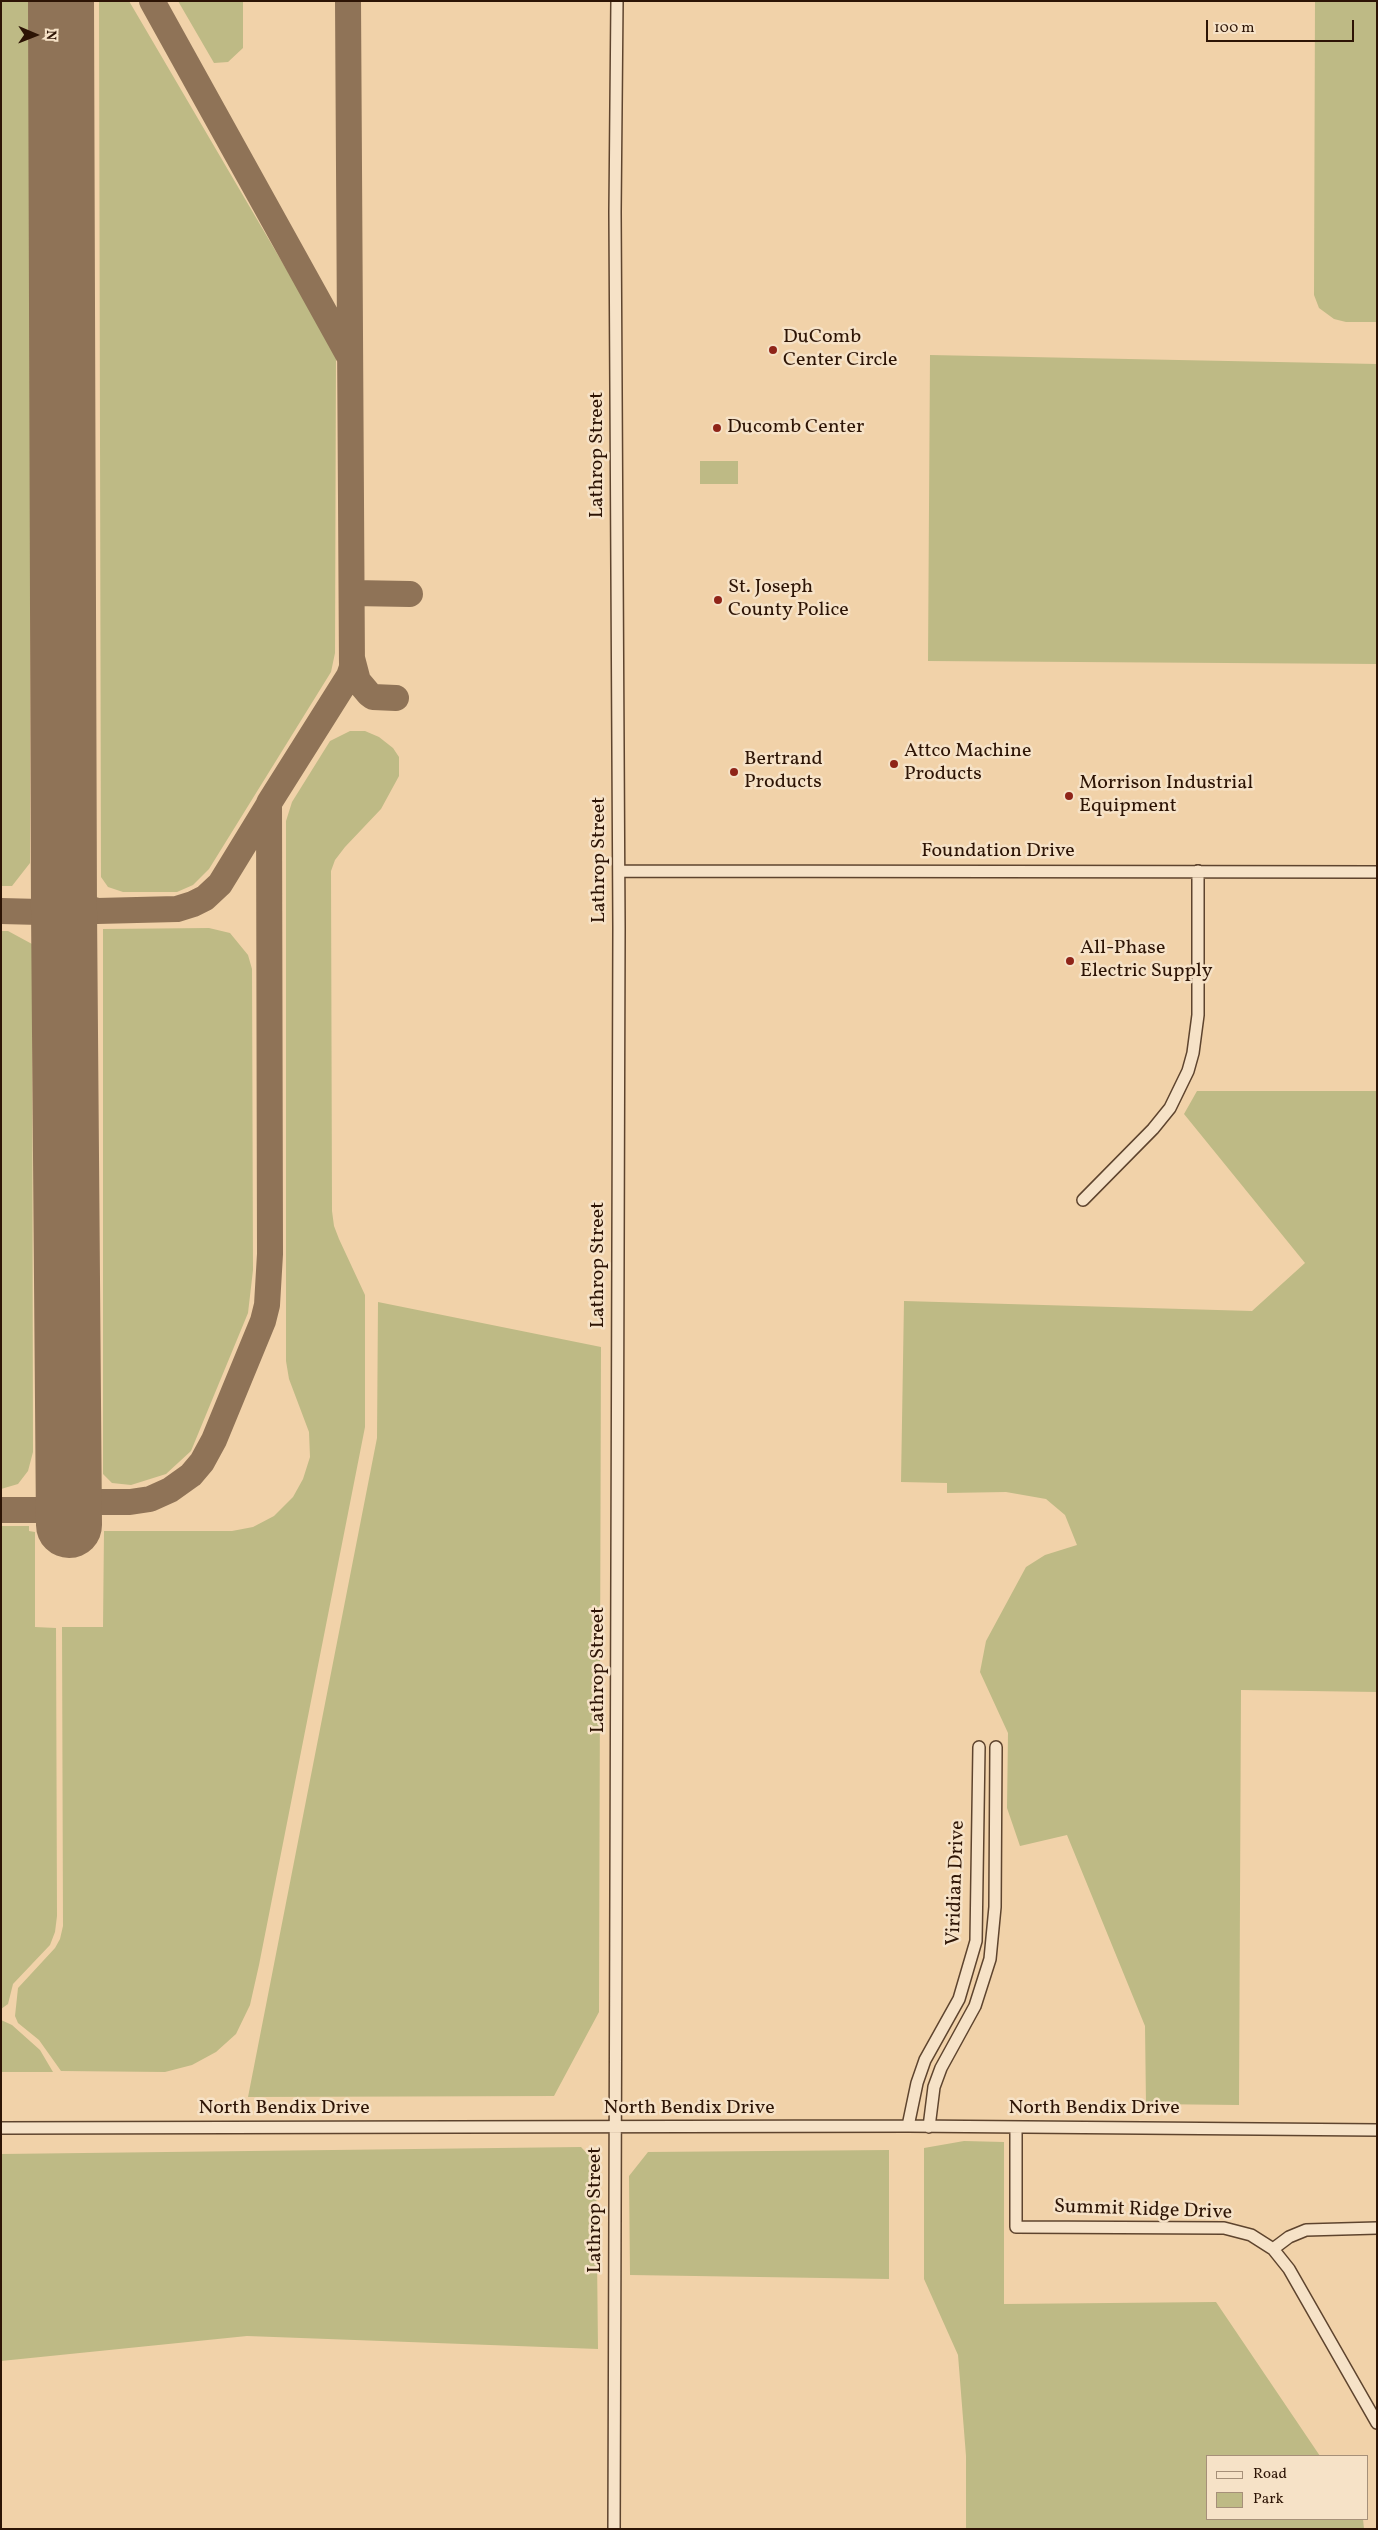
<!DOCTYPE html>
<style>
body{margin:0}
#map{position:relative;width:1378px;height:2530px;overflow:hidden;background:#f1d2a9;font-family:Vollkorn,serif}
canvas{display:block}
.frame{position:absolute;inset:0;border:2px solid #2d1405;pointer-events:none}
.legend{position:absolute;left:1206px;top:2455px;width:162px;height:65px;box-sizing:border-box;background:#f6e2c7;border:1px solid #a69079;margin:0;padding:6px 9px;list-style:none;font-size:15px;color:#2d1405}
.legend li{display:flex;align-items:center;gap:10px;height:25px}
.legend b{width:25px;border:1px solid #a69079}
.north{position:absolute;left:10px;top:10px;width:50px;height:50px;-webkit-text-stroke:4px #f6e2c7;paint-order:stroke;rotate:91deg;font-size:14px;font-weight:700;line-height:20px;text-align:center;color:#2d1405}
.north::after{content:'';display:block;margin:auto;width:18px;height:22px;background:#2d1405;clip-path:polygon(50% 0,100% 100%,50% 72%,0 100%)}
.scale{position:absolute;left:1206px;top:20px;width:148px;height:22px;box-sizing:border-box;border:2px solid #2d1405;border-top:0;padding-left:6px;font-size:15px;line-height:18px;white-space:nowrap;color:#2d1405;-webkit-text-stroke:4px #f6e2c7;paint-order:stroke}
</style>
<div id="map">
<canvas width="1378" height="2530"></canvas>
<div class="frame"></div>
<ul class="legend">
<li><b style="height:6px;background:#f6e2c7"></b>Road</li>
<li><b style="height:14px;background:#beba85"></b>Park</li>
</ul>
<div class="north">N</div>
<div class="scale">100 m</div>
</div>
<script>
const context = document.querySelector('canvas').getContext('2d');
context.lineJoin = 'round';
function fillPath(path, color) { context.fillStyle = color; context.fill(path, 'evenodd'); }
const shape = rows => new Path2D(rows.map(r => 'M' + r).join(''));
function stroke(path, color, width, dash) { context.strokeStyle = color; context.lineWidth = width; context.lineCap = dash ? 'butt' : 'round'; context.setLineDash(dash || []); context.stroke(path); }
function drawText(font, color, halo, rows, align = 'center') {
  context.font = font + ' Vollkorn,serif'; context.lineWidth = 5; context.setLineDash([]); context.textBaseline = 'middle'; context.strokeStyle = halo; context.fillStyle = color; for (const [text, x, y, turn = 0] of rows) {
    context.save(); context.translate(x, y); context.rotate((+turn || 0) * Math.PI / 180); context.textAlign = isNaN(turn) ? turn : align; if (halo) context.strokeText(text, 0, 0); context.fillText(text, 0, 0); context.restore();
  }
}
fillPath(shape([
 [1,1,30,1,30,863,12,886,1,886],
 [99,1,129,1,336,354,335,653,331,672,209,869,193,885,177,892,123,892,108,887,101,877],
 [178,1,243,1,243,48,228,62,214,63],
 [1315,1,1377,1,1377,322,1346,322,1334,319,1319,308,1314,295],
 [930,355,1377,364,1377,664,928,661],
 [700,461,738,461,738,484,700,484],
 [350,731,365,731,379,737,393,748,399,757,399,776,381,809,345,847,335,860,331,871,332,1211,334,1226,339,1239,365,1295,365,1427,259,1965,250,2005,236,2034,216,2052,192,2065,165,2072,61,2071,39,2040,18,2023,15,2016,18,1988,55,1948,60,1939,63,1926,62,1627,103,1627,104,1531,232,1531,253,1527,274,1516,293,1497,303,1479,310,1457,309,1432,289,1379,286,1361,286,821,292,802,330,741],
 [209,928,230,933,248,955,252,969,253,1270,248,1313,191,1451,166,1474,131,1485,112,1483,103,1474,103,929],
 [1,931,8,931,32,944,33,1452,28,1471,18,1484,1,1489],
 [1197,1091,1377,1091,1377,1692,1241,1690,1239,2105,1146,2104,1145,2026,1067,1835,1020,1846,1007,1808,1008,1733,980,1672,986,1641,1026,1567,1045,1555,1077,1545,1065,1515,1046,1499,1006,1492,947,1493,947,1483,901,1482,904,1301,1252,1311,1305,1263,1184,1114],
 [378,1302,601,1347,599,2012,554,2096,248,2097,377,1438],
 [1,1526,29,1526,29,1531,35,1532,35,1627,56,1628,57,1916,55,1932,50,1945,13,1984,8,2004,1,2009],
 [1,2020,12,2025,40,2050,53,2072,1,2072],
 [964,2141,1004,2142,1004,2304,1216,2302,1320,2456,1207,2456,1207,2519,1363,2519,1364,2529,966,2529,966,2456,958,2355,924,2279,924,2148],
 [581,2147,596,2163,598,2349,247,2336,1,2361,1,2154],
 [889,2150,889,2279,630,2275,629,2176,648,2152]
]), '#beba85');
stroke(shape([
 [152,1,350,358],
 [353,593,410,594],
 [352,658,358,681,369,694,373,697,396,698],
 [64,871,76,898,84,907,97,911,177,909,193,904,205,898,220,884,269,804],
 [1,911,40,912,54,900,64,871],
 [69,1502,130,1502,150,1499,170,1490,191,1475,202,1462,214,1440,263,1321,267,1305,270,1254,269,803,349,676,352,667,348,1],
 [1,1510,69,1510]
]), '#8f7357', 26);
stroke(shape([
 [61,1,64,910,69,1525]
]), '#8f7357', 66);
const minor = shape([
 [619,871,1377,872],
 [1083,1200,1153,1129,1170,1108,1188,1071,1193,1053,1198,1015,1198,871],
 [908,2126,917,2083,925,2060,959,1999,976,1941,979,1747],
 [929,2127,934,2087,941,2068,975,2006,990,1959,995,1907,996,1747],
 [1016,2127,1016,2227,1224,2228,1251,2235,1273,2249,1289,2269,1377,2423],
 [1,2128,908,2126,1377,2130],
 [1273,2249,1289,2237,1306,2230,1377,2228],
 [614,2529,619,928,615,212,617,1]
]);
stroke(minor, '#5e442e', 14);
stroke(minor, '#f6e2c7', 11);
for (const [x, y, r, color] of [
 [773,350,5,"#8f2418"],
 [717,428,5,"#8f2418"],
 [718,600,5,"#8f2418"],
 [894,764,5,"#8f2418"],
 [734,772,5,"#8f2418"],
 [1069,796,5,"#8f2418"],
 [1070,961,5,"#8f2418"]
]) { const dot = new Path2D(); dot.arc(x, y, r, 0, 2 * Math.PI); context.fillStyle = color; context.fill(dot); stroke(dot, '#f6e2c7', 2); }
drawText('20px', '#2d1405', '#f6e2c7', [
 ["DuComb",783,338],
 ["Center Circle",783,361],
 ["Ducomb Center",727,428],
 ["St. Joseph",728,588],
 ["County Police",728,611],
 ["Attco Machine",904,752],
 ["Products",904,775],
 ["Bertrand",744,760],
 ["Products",744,783],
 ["Morrison Industrial",1079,784],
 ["Equipment",1079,807],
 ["All-Phase",1080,949],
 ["Electric Supply",1080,972]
], 'left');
drawText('20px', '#2d1405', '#f6e2c7', [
 ["Lathrop Street",598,455,-90],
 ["Foundation Drive",998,852],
 ["Lathrop Street",600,860,-90],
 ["Lathrop Street",599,1265,-90],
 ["Lathrop Street",599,1670,-90],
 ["Viridian Drive",957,1883,-88],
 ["North Bendix Drive",284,2109],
 ["North Bendix Drive",689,2109],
 ["North Bendix Drive",1094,2109],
 ["Lathrop Street",596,2210,-90],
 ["Summit Ridge Drive",1143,2211,2]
]);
</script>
